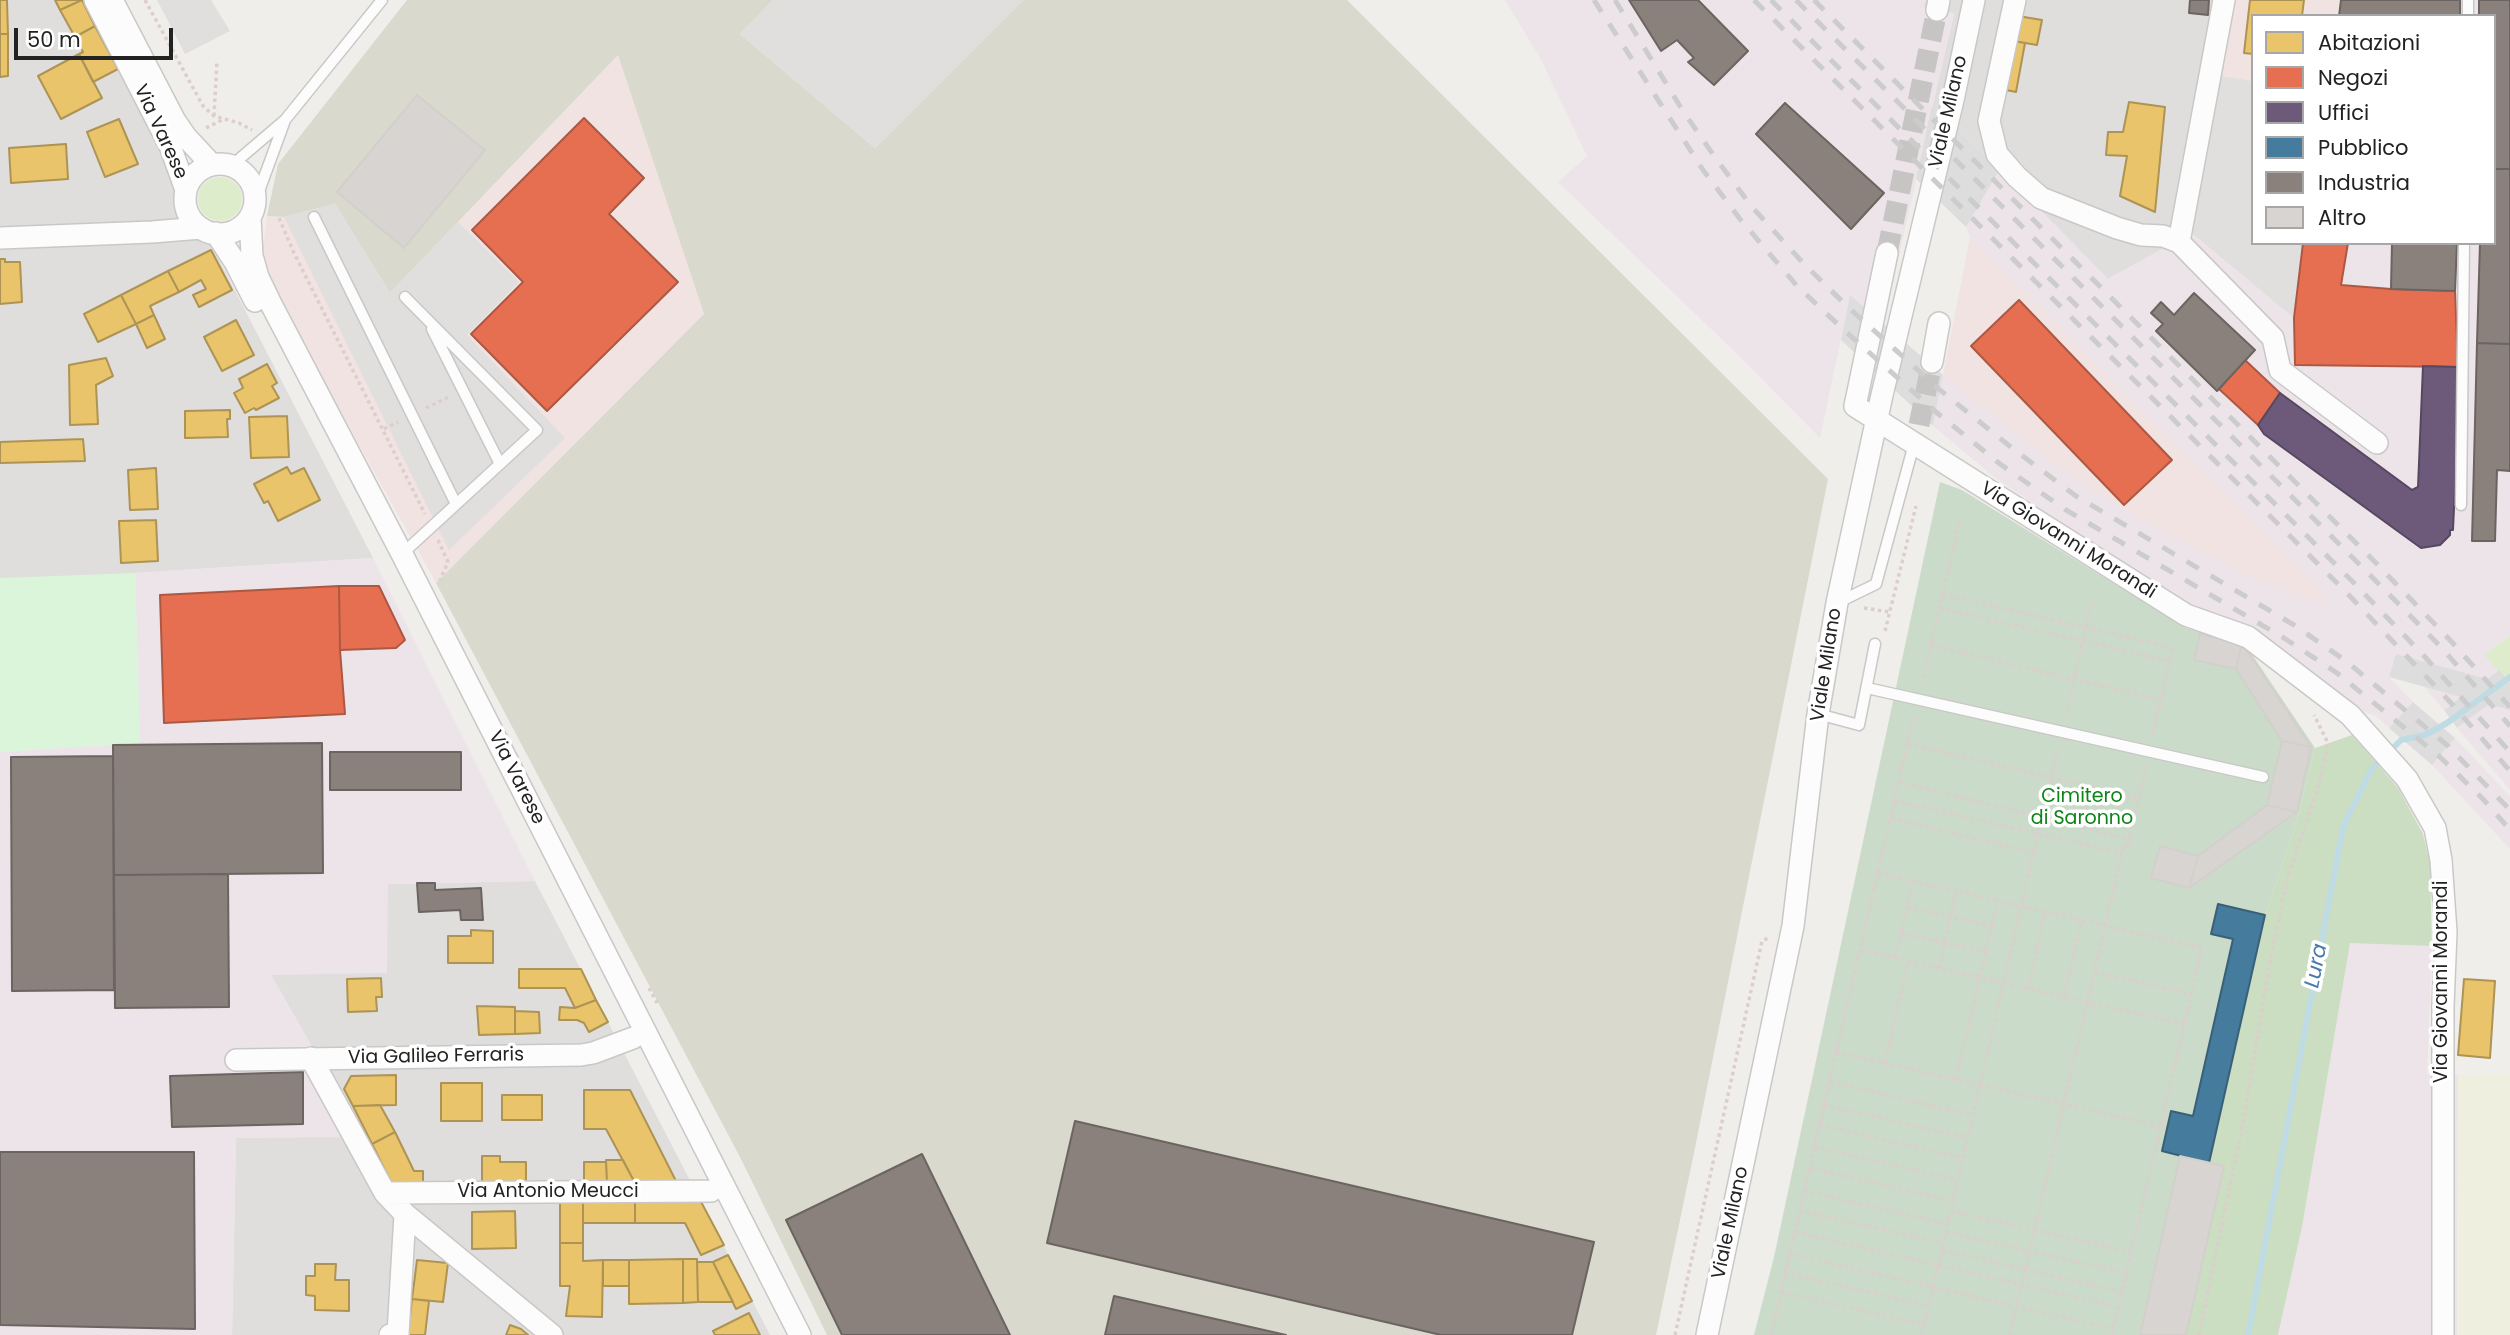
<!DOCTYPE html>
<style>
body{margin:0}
#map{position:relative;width:2510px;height:1335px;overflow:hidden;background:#f0eeeb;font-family:Poppins,sans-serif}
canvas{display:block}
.legend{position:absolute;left:2251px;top:14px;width:245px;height:231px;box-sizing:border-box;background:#fff;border:2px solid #a7a7a7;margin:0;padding:9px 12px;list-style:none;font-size:21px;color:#222}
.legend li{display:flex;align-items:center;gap:14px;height:35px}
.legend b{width:35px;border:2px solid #a7a7a7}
.scale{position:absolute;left:14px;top:28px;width:159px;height:32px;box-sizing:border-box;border:4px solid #222;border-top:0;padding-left:9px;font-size:21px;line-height:24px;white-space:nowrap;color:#222;-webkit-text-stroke:5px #fff;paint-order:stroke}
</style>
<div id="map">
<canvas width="2510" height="1335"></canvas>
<ul class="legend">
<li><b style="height:19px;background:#e9c46a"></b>Abitazioni</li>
<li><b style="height:19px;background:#e76f51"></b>Negozi</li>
<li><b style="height:19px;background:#6d597a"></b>Uffici</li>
<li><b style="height:19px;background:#457b9d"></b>Pubblico</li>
<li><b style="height:19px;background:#8a817c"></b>Industria</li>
<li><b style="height:19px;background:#d7d4d2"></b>Altro</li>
</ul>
<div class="scale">50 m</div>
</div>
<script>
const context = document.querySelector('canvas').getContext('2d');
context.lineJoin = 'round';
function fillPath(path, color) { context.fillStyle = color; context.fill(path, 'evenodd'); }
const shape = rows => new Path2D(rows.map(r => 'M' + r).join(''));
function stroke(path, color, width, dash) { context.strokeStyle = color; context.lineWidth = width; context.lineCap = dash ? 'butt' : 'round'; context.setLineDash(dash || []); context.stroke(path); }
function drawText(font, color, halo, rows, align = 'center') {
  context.font = font + ' Poppins,sans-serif'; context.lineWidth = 7; context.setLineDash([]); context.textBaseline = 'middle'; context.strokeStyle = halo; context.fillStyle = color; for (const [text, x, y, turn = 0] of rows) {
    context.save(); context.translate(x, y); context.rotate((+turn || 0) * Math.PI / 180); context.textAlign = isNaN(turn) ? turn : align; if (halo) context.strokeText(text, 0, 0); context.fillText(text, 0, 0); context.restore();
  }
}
fillPath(shape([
 [0,0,85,0,373,558,135,573,0,752],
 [1926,0,2235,0,2192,233,2108,279,2000,169,1932,106,1954,14,1923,7],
 [535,881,770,1335,232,1335,236,1138,363,1136,271,975,388,884]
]), '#dfdedc');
fillPath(shape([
 [2235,0,2341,0,2339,16,2253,16,2253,81,2221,76],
 [618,55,704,314,436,583,278,299,266,273,263,247,267,216,284,217,391,293],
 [1970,237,2327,597,2320,605,2252,577,2140,519,2061,470,1943,375]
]), '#f1e3e1');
fillPath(shape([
 [1505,0,1926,0,1923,7,1954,13,1899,256,1878,251,1865,308,1850,296,1820,438,1737,354,1558,182,1587,156,1540,58],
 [2341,0,2510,0,2510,636,2485,655,2499,670,2444,710,2396,654,2390,678,2413,702,2389,728,2376,716,2360,711,2239,624,2193,606,2057,520,1994,477,1933,426,1943,375,2061,469,2140,519,2252,577,2320,604,2326,596,1970,237,1966,227,2000,169,2108,279,2191,233,2221,76,2253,81,2253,243,2494,243,2494,16,2339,16],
 [373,558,535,881,388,884,387,973,271,975,363,1137,236,1138,232,1335,0,1335,0,752,140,743,135,573],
 [2510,688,2510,790,2457,728],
 [2455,738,2510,796,2510,849,2432,765],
 [2350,942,2432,946,2427,1074,2458,1075,2457,1335,2278,1335,2302,1227]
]), '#ede4e9');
fillPath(shape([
 [407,0,773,0,740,34,875,148,1023,0,1347,0,1828,479,1695,1148,1656,1335,827,1335,741,1159,436,583,704,314,618,55,390,293,335,204,284,217,267,216,278,164]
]), '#d9d9cd');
fillPath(shape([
 [2510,1074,2510,1335,2457,1335,2458,1075]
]), '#efefdf');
fillPath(shape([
 '198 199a22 22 0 1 1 44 0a22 22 0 1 1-44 0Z',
 [2510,636,2510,683,2484,655]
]), '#ddeccb');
fillPath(shape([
 [2352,735,2398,788,2423,834,2430,864,2432,946,2350,943,2302,1227,2278,1335,2186,1335,2224,1167,2209,1163,2265,915,2299,813,2315,748]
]), '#cbdec1');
fillPath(shape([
 [1940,482,1962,490,2186,628,2243,641,2315,748,2299,813,2265,915,2209,1162,2224,1166,2186,1335,1754,1335,1774,1257]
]), '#cadbca');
fillPath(shape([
 [135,573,140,743,0,752,0,578]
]), '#daf5da');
fillPath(shape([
 [157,0,211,0,230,31,185,54],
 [773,0,1023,0,875,148,740,34],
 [2221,76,2253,81,2253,243,2303,243,2294,318,2192,233],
 [335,204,390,293,458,222,519,282,467,335,565,438,449,550,284,217]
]), '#e0dfde');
fillPath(shape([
 [1932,106,2000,169,1966,227,1916,179],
 [1850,295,1943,375,1933,426,1841,340],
 [2396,654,2487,679,2499,670,2510,683,2510,710,2489,704,2457,728,2444,710,2461,697,2389,677],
 [2413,702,2455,738,2432,765,2389,728]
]), '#dedddd');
const homes = shape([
 [0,0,7,0,8,34,0,34,0,0],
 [55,0,82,0,60,10,55,0],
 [82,0,95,26,75,37,60,10,82,0],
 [2250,0,2304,0,2302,16,2253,16,2253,54,2244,53,2250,0],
 [2018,16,2042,20,2037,45,2014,41,2018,16],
 [95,26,118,69,93,82,79,54,83,52,75,37,95,26],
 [0,34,8,34,8,76,0,77,0,34],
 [2014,41,2025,43,2016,92,2006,90,2014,41],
 [79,54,102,98,61,119,38,76,79,54],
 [2129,102,2165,107,2155,212,2120,196,2127,156,2106,155,2108,132,2123,132,2129,102],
 [119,119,138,164,105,177,87,132,119,119],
 [66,144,68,179,11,183,9,148,66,144],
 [211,250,232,290,199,307,193,295,206,289,201,280,179,292,168,271,211,250],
 [0,259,5,259,5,262,20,262,22,302,0,304,0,259],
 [168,271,179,292,150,306,154,315,136,324,121,295,168,271],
 [121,295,136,324,98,342,84,314,121,295],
 [154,315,165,339,147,348,136,324,154,315],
 [236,320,254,355,222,371,204,337,236,320],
 [106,358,113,376,96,385,98,424,70,425,69,365,106,358],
 [267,364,277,383,272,386,279,398,256,410,254,408,245,413,234,393,243,388,239,379,267,364],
 [230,410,230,419,227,419,228,437,185,438,185,411,230,410],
 [287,416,289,457,251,458,249,417,287,416],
 [83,439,85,461,0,463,0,442,83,439],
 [287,467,291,474,304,468,320,500,278,521,268,501,264,503,254,484,287,467],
 [156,468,158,509,130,510,128,470,156,468],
 [156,520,158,561,121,563,119,521,156,520],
 [471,930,493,931,493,963,448,963,448,936,471,936,471,930],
 [519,969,581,969,596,1000,575,1008,565,988,519,988,519,969],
 [381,978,382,997,376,997,377,1011,348,1012,347,979,381,978],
 [2464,979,2495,981,2490,1058,2458,1055,2464,979],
 [596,1000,608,1022,589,1032,584,1023,577,1020,559,1020,560,1007,575,1008,596,1000],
 [477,1006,515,1007,515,1034,479,1035,477,1006],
 [515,1011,539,1012,540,1033,515,1034,515,1011],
 [396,1075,396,1105,353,1106,344,1089,351,1076,396,1075],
 [441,1083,482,1083,482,1121,441,1121,441,1083],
 [584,1090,630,1090,677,1183,635,1183,606,1129,584,1129,584,1090],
 [502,1095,542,1095,542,1120,502,1120,502,1095],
 [380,1105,395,1132,372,1144,353,1106,380,1105],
 [395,1132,414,1171,423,1171,423,1188,394,1188,372,1144,395,1132],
 [482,1156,500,1156,500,1162,526,1162,526,1184,482,1184,482,1156],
 [606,1160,623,1160,635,1183,607,1183,606,1160],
 [584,1162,606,1162,607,1183,584,1183,584,1162],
 [699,1198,724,1245,701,1255,685,1223,635,1223,635,1199,699,1198],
 [560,1199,583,1199,583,1243,560,1243,560,1199],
 [583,1199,635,1199,635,1223,583,1223,583,1199],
 [515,1211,516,1248,472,1249,472,1212,515,1211],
 [560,1243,583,1243,583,1261,603,1260,602,1317,566,1316,570,1286,560,1286,560,1243],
 [728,1255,752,1301,736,1309,713,1262,728,1255],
 [683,1259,697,1259,698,1302,683,1303,683,1259],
 [683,1259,683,1303,629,1304,629,1260,683,1259],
 [417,1260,448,1263,443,1302,412,1299,417,1260],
 [603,1260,629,1260,629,1286,603,1286,603,1260],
 [697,1262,713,1262,733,1302,698,1302,697,1262],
 [315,1264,336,1264,335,1280,349,1280,349,1311,315,1310,315,1296,306,1295,306,1276,315,1276,315,1264],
 [412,1299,429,1301,425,1335,408,1335,412,1299],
 [749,1313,760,1335,715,1335,713,1331,749,1313],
 [510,1325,521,1329,528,1335,506,1335,510,1325]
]);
fillPath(homes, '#e9c46a');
stroke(homes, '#ad9354', 2);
const shops = shape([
 [584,118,644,178,609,214,678,282,547,411,471,334,523,282,472,230,584,118],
 [2303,243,2348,243,2341,285,2391,289,2455,291,2458,367,2295,365,2294,318,2303,243],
 [2019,300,2172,460,2124,505,1971,346,2019,300],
 [2245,360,2280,393,2258,425,2219,389,2245,360],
 [339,586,340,650,345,714,164,723,160,595,339,586],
 [339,586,379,586,405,640,396,648,340,650,339,586]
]);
fillPath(shops, '#e76f51');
stroke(shops, '#ac5843', 2);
const offices = shape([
 [2423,366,2458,367,2459,395,2453,530,2450,530,2450,535,2440,545,2421,548,2264,434,2258,425,2280,393,2412,490,2418,487,2423,366]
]);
fillPath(offices, '#6d597a');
stroke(offices, '#564860', 2);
const public = shape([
 [2218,904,2265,915,2209,1163,2162,1151,2171,1111,2193,1116,2233,939,2211,934,2218,904]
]);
fillPath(public, '#457b9d');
stroke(public, '#3a6078', 2);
const industry = shape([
 [1629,0,1698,0,1748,51,1714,85,1688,62,1694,58,1677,40,1661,51,1629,0],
 [2190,0,2209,0,2208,15,2189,13,2190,0],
 [2341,0,2460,0,2460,16,2339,16,2341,0],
 [2479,0,2510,0,2510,169,2494,169,2494,16,2479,16,2479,0],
 [1785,103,1884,193,1851,229,1756,134,1785,103],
 [2494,169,2510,169,2510,344,2477,343,2480,243,2494,243,2494,169],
 [2392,243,2457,243,2455,291,2391,289,2392,243],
 [2194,293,2255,350,2217,391,2156,331,2163,324,2151,313,2161,302,2174,315,2194,293],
 [2477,343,2510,344,2510,471,2497,470,2495,541,2472,541,2477,343],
 [322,743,323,873,114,875,113,745,322,743],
 [330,752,461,752,461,790,330,790,330,752],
 [113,756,114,990,12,991,11,757,113,756],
 [228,874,229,1007,115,1008,114,875,228,874],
 [417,883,435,883,435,890,481,888,483,920,461,920,460,910,419,912,417,883],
 [303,1072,303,1124,172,1127,170,1076,303,1072],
 [1075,1121,1594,1242,1572,1335,1441,1335,1047,1243,1075,1121],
 [0,1152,194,1152,195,1329,0,1325,0,1152],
 [922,1154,1010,1335,842,1335,786,1220,922,1154],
 [1114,1296,1286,1335,1105,1335,1114,1296]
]);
fillPath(industry, '#8a817c');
stroke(industry, '#6b6461', 2);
stroke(shape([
 [2248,1335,2343,827,2371,770,2401,740,2425,735,2447,723,2510,677]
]), '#bfdbe3', 6);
const building = shape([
 [417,95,485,150,404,248,337,192,417,95],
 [2200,634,2242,643,2236,669,2194,660,2200,634],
 [2242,643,2311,747,2282,741,2236,669,2242,643],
 [2282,741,2311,747,2297,812,2267,805,2282,741],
 [2267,805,2297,812,2189,888,2198,856,2267,805],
 [2160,846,2198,856,2189,888,2151,878,2160,846],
 [2180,1156,2224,1166,2186,1335,2140,1335,2180,1156]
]);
fillPath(building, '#d7d4d2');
stroke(building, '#d3d0cc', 2);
stroke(shape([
 [1887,253,1937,10],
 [1919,425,1932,362]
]), '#c7c5c3', 21, [21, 10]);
const lane = shape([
 [2468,16,2468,0],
 [231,166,285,120,382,0],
 [255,202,284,123],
 [314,217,456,504],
 [432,329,500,464],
 [2461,505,2464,243],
 [402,554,537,430,405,297],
 [1837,603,1876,584,1914,444],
 [1867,688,2263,777],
 [1818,714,1859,725,1875,644]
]);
const street = shape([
 [95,0,170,146,186,190],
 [112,0,175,121,186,137,212,165],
 [2015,0,1989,121,1997,154,2017,177,2041,198,2117,228,2141,235,2163,236,2179,242,2273,338,2280,370,2377,443],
 [1937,10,1939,0],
 '185 199a35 35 0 1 1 70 0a35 35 0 1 1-70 0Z',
 [250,217,252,256,258,277,271,304,402,554,800,1335],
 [216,233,235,262,255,301],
 [0,238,152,232,201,228],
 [2179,242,2224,0],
 [1887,253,1855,406,2186,615,2248,637,2350,715,2407,779,2435,828,2441,860,2446,932,2443,1006,2443,1335],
 [1932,362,1939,323],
 [311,1058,385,1193,405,1214,552,1335],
 [236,1060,581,1055,593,1053,633,1038],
 [385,1193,711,1191],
 [390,1335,398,1334,405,1214],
 [1707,1335,1793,926,1818,714,1837,603,1882,395,1953,100,1974,0]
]);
stroke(lane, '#c9c8c7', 13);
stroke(street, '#c9c8c7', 24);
stroke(shape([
 [145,0,203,106,214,116,239,123,252,130],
 [214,116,217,61],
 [206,128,224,119],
 [279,218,294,253,425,514],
 [426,408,451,396],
 [384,429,398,422],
 [438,540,448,562,440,580],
 [1942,594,2173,648,2152,738],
 [1864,608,1890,612],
 [1939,608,2170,661],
 [1885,631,1916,506],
 [1930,645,2161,700],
 [1922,684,1960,519],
 [2066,716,2092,599],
 [1908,744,2139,798],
 [1899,782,2129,839],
 [1895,801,2122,853],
 [1891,818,2034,853],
 [1878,873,2202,948,2112,1335],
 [1907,907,1992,926],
 [1901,933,1986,952],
 [1860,950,2184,1024],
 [1895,958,1913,882],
 [1939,968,1956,891],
 [2094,972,2191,994],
 [649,988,657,1003],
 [2028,988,2045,912],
 [2064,996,2082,920],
 [1836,1052,2160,1126],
 [1885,1063,1908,961],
 [1956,1079,1998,901],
 [1830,1082,1973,1115],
 [1824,1105,1968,1138],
 [1820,1125,1963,1158],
 [1814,1147,1958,1180],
 [1810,1168,1953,1201],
 [1804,1191,1948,1224],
 [1800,1211,1944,1243],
 [1951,1211,2131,1252],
 [1795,1232,2118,1307],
 [1946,1232,2126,1273],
 [1942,1250,2122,1292],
 [1790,1254,2114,1329],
 [1785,1273,1929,1306],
 [1781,1292,1925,1325],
 [1675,1335,1762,941,1768,938],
 [1771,1335,1914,715],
 [1922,1335,2058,747],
 [2010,1335,2124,845,2128,846,2146,766],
 [2199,1335,2244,1118,2271,955,2287,879,2319,785,2328,743,2314,715]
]), '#dccecd', 3.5, [3.5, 3.5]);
stroke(lane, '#fdfcfc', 10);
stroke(street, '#fdfcfc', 21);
stroke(shape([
 [1594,0,1703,170,1740,219,1797,286,1844,330,1936,412,2000,464,2066,510,2284,638,2337,673,2439,756,2483,799,2510,830],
 [1615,0,1683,111,1717,160,1752,207,1805,265,1848,307,1940,390,2012,448,2076,496,2294,625,2346,661,2448,746,2510,810],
 [1754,0,2345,591,2452,704,2510,771],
 [1771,0,2354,583,2425,657,2510,752],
 [1796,0,2367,572,2440,646,2510,726],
 [1814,0,2376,563,2449,639,2510,707]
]), '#ccc', 5, [14, 14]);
drawText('19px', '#222', '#fff', [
 ["Viale Milano",1949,112,-77],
 ["Via Varese",160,132,65],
 ["Via Giovanni Morandi",2068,541,32],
 ["Viale Milano",1827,665,-81],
 ["Via Varese",516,778,63],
 ["Via Giovanni Morandi",2442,982,-90],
 ["Via Galileo Ferraris",436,1057,-1],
 ["Via Antonio Meucci",548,1192],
 ["Viale Milano",1731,1223,-78]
]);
drawText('19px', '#0c8416', '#fff', [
 ["Cimitero",2082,797],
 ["di Saronno",2082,819]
]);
drawText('italic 21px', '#4a7aab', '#fff', [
 ["Lura",2317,966,-79]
]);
</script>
